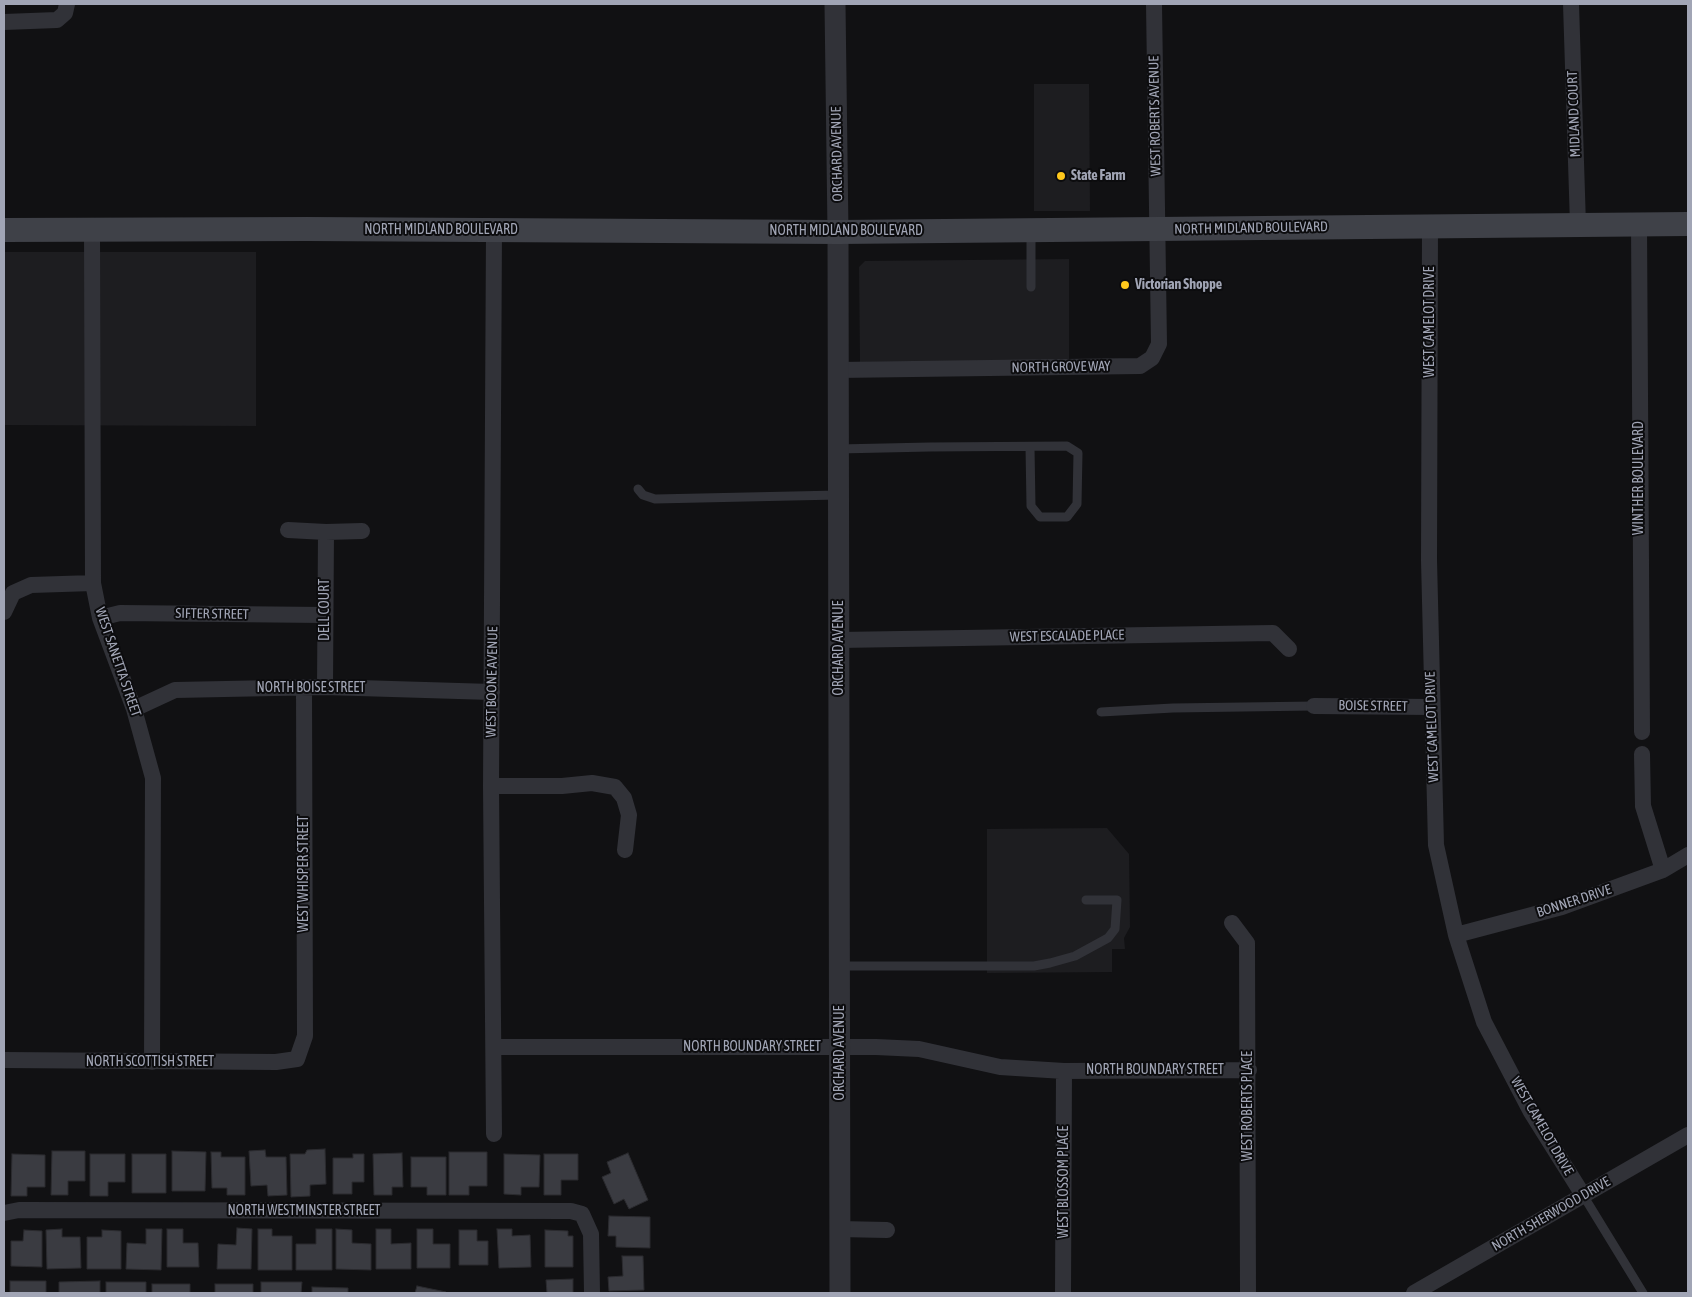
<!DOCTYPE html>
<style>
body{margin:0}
#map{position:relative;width:1692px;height:1297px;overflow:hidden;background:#111113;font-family:"Asap Condensed",sans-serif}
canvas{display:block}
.frame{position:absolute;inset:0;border:5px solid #a1a5b5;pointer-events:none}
</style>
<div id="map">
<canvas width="1692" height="1297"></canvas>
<div class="frame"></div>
</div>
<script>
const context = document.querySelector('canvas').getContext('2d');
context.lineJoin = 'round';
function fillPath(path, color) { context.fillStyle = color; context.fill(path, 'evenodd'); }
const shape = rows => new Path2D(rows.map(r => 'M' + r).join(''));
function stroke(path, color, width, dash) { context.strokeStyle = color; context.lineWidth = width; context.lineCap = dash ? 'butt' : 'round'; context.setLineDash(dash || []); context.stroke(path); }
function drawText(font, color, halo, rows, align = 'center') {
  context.font = font + ' "Asap Condensed",sans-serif'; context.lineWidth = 4; context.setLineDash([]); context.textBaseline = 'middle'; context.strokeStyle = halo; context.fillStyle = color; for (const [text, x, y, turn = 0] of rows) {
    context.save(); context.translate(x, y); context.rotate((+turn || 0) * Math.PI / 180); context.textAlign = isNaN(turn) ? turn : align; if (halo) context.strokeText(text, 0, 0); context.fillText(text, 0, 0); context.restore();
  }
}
fillPath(shape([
 [1034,84,1089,84,1090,211,1034,211],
 [4,252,256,252,256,426,4,425],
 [1069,259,1069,361,860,362,859,267,865,261],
 [1107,828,1129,854,1130,927,1124,938,1125,949,1112,949,1112,972,987,973,987,829]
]), '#1d1d20');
const building = shape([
 [325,1149,326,1184,310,1185,310,1196,291,1197,290,1154,305,1154,307,1150,325,1149],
 [265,1150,266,1157,286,1157,287,1195,268,1196,267,1185,251,1186,249,1151,265,1150],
 [52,1151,85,1151,85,1181,68,1181,68,1195,51,1195,52,1151],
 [172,1151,206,1152,205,1191,172,1191,172,1151],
 [211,1152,221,1152,221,1157,245,1157,245,1195,227,1195,227,1188,212,1188,211,1152],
 [449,1152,487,1152,487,1186,469,1186,469,1195,449,1195,449,1152],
 [402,1153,403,1187,392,1187,392,1195,374,1195,373,1154,402,1153],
 [628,1153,648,1200,629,1209,624,1199,614,1204,602,1177,611,1173,607,1162,628,1153],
 [12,1154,45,1155,45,1187,27,1187,27,1196,11,1196,12,1154],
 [90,1154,125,1154,125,1182,108,1182,108,1196,90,1196,90,1154],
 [132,1154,166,1154,166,1193,132,1193,132,1154],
 [353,1154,364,1154,364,1182,352,1182,352,1194,333,1194,333,1158,353,1158,353,1154],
 [504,1154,540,1155,539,1187,521,1187,521,1195,504,1194,504,1154],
 [544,1154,578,1154,578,1180,561,1180,561,1195,544,1195,544,1154],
 [411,1157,446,1157,446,1195,427,1195,427,1187,411,1187,411,1157],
 [609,1216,650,1217,650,1248,616,1247,616,1236,608,1236,609,1216],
 [237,1228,252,1229,251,1269,217,1269,218,1244,236,1245,237,1228],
 [62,1229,62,1237,80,1237,81,1268,47,1269,46,1230,62,1229],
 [146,1229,162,1229,161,1270,126,1269,127,1243,146,1244,146,1229],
 [167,1229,183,1229,183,1243,198,1243,199,1267,167,1267,167,1229],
 [258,1229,272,1229,272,1236,292,1236,292,1270,258,1270,258,1229],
 [316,1229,332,1229,332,1270,296,1270,296,1244,316,1244,316,1229],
 [336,1229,352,1230,352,1243,371,1244,371,1270,336,1269,336,1229],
 [376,1229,391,1229,391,1244,411,1243,411,1269,376,1269,376,1229],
 [417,1229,433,1229,433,1244,450,1244,450,1268,417,1268,417,1229],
 [497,1229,512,1229,512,1236,530,1235,531,1267,499,1268,497,1229],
 [24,1230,42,1231,42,1267,11,1266,11,1241,23,1241,24,1230],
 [102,1230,121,1231,121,1269,87,1269,87,1237,102,1237,102,1230],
 [459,1230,477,1230,477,1241,488,1241,488,1265,459,1265,459,1230],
 [545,1230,568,1231,568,1236,573,1236,573,1267,545,1267,545,1230],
 [622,1256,643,1256,644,1290,609,1291,608,1277,623,1276,622,1256],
 [573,1279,573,1293,547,1293,546,1280,573,1279],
 [10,1281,46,1281,46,1293,10,1293,10,1281],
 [100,1281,100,1293,59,1293,59,1282,100,1281],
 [106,1282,146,1282,146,1293,106,1293,106,1282],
 [261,1282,302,1282,301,1293,261,1293,261,1282],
 [152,1284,190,1284,190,1293,152,1293,152,1284],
 [215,1284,253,1284,253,1293,215,1293,215,1284],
 [417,1286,446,1292,446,1293,415,1293,417,1286],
 [312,1287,348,1288,348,1293,312,1293,312,1287]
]);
fillPath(building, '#3a3b41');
stroke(building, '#2b2b2f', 1);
stroke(shape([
 [1031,287,1031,230],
 [838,449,930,447,1067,446,1078,453,1077,504,1067,517,1040,517,1031,506,1030,447],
 [638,489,643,495,655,499,838,495],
 [1101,712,1173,708,1314,706],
 [840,966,1034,966,1050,963,1075,956,1108,938,1115,929,1117,900,1086,900],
 [1583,1195,1643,1293]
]), '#313238', 9);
stroke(shape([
 [1571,4,1578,225],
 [4,22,57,20,65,13,67,4],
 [1639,224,1642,732],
 [1430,226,1429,560,1436,845,1456,935,1484,1022,1531,1112,1583,1195],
 [494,230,491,786,494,1134],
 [92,231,93,583,100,618,134,709,153,778,152,1062],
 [838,370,1140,366,1152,358,1159,344,1154,4],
 [288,530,326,532],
 [4,612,13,593,31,585,93,583],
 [100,618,120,613,324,615],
 [839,640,1273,633,1289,649],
 [325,687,326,532,362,531],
 [1314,706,1431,707],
 [134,709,175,690,325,687,492,692],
 [1642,754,1643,806,1663,870],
 [491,786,562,786,592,783,615,787,624,798,629,815,625,850],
 [1232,923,1247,943,1248,1293],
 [1456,935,1562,907,1663,870,1688,855],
 [494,1047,876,1047,919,1049,1000,1067,1064,1071,1249,1070],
 [4,1060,276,1062,297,1059,305,1036,304,688],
 [4,1213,19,1210,571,1211,582,1214,591,1234,592,1293],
 [839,1229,887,1230],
 [1063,1293,1064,1071],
 [1414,1293,1688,1135]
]), '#313238', 16);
stroke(shape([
 [835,4,838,232,840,1293]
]), '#313238', 21);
stroke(shape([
 [4,230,307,229,838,232,1688,224]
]), '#3f4148', 24);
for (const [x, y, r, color] of [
 [1061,176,5,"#ffc81c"],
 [1125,285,5,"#ffc81c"]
]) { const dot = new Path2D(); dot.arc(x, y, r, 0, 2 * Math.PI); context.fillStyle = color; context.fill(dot); stroke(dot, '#0c0c0e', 2); }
drawText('14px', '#a1a5b5', '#0c0c0e', [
 ["MIDLAND COURT",1574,114,-92],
 ["WEST ROBERTS AVENUE",1155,116,-91],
 ["ORCHARD AVENUE",837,154,-91],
 ["NORTH MIDLAND BOULEVARD",1251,228,-1],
 ["NORTH MIDLAND BOULEVARD",441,230],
 ["NORTH MIDLAND BOULEVARD",846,231],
 ["WEST CAMELOT DRIVE",1430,322,-90],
 ["NORTH GROVE WAY",1061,367,-1],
 ["WINTHER BOULEVARD",1639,478,-90],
 ["DELL COURT",325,610,-90],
 ["SIFTER STREET",212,614,1],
 ["WEST ESCALADE PLACE",1067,636,-1],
 ["ORCHARD AVENUE",839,648,-90],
 ["WEST SANETTA STREET",118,662,71],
 ["WEST BOONE AVENUE",492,682,-89],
 ["NORTH BOISE STREET",311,688],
 ["BOISE STREET",1373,706,1],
 ["WEST CAMELOT DRIVE",1432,727,-92],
 ["WEST WHISPER STREET",304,874,-90],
 ["BONNER DRIVE",1574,901,-18],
 ["NORTH BOUNDARY STREET",752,1047],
 ["ORCHARD AVENUE",840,1053,-90],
 ["NORTH SCOTTISH STREET",150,1062],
 ["NORTH BOUNDARY STREET",1155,1070],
 ["WEST ROBERTS PLACE",1248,1106,-90],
 ["WEST CAMELOT DRIVE",1542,1126,60],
 ["WEST BLOSSOM PLACE",1064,1182,-90],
 ["NORTH WESTMINSTER STREET",304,1211],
 ["NORTH SHERWOOD DRIVE",1551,1214,-30]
]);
drawText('bold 14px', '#a1a5b5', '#0c0c0e', [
 ["State Farm",1071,176],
 ["Victorian Shoppe",1135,285]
], 'left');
</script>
